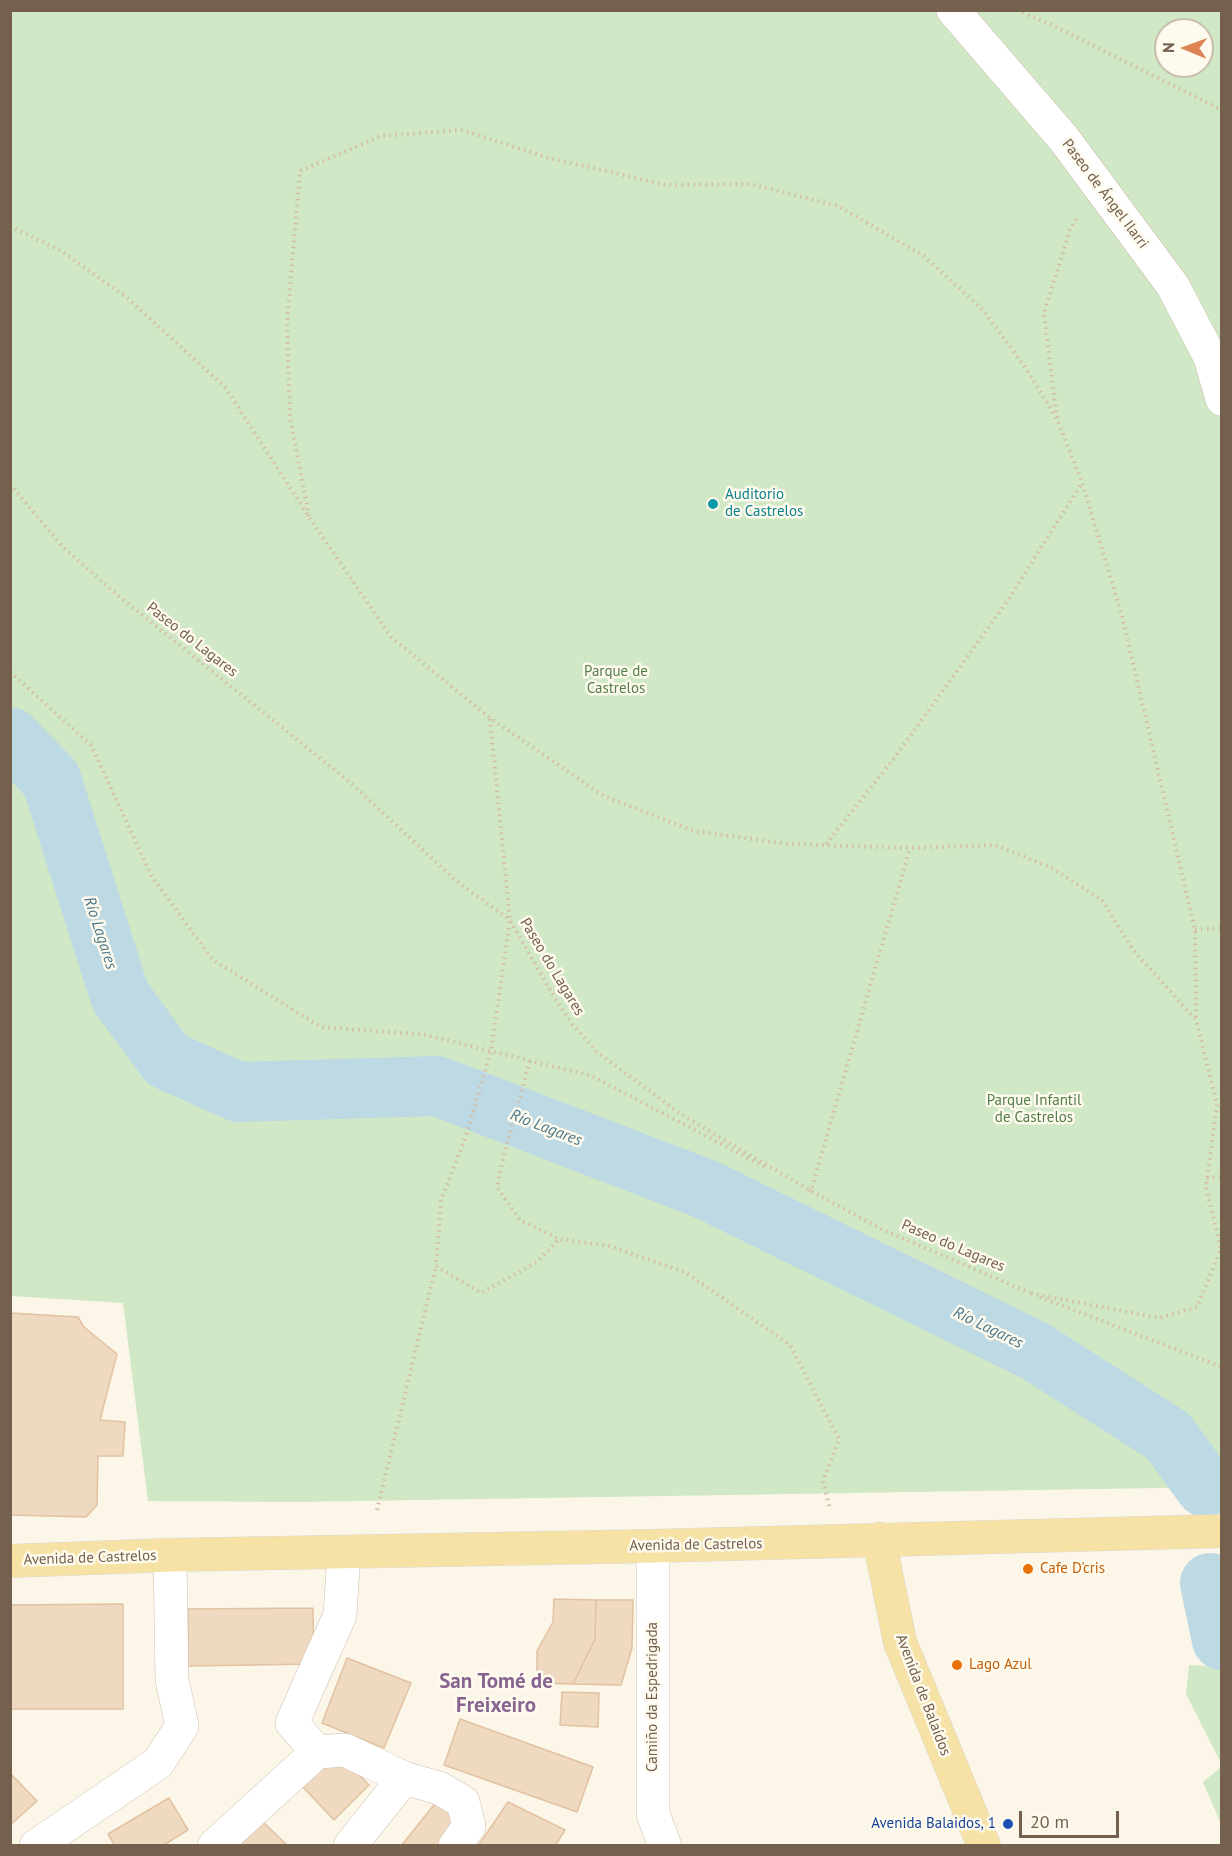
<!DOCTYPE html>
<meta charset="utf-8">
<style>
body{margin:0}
#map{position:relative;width:1232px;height:1856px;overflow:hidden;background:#fbf6e7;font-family:"PT Sans",sans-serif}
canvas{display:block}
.frame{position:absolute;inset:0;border:12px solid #74604d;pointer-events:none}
.north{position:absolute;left:1154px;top:18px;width:60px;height:60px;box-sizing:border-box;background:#fefaee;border:2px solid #c7bcae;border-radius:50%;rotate:271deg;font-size:16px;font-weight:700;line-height:24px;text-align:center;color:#74604d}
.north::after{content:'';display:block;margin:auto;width:21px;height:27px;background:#de8454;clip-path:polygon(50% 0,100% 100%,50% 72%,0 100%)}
.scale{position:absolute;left:1019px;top:1811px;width:100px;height:27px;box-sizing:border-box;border:3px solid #74604d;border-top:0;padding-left:8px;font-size:18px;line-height:21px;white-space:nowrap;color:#74604d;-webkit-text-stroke:4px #fefaee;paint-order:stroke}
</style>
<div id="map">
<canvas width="1232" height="1856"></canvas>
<div class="frame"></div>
<div class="north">N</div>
<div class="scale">20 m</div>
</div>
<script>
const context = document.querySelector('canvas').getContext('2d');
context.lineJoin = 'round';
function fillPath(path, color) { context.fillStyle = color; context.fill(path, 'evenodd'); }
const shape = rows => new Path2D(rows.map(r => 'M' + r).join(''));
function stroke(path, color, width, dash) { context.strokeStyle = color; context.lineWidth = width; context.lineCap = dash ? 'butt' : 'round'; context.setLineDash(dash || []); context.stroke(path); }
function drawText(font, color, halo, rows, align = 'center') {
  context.font = font + ' "PT Sans",sans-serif'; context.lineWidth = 5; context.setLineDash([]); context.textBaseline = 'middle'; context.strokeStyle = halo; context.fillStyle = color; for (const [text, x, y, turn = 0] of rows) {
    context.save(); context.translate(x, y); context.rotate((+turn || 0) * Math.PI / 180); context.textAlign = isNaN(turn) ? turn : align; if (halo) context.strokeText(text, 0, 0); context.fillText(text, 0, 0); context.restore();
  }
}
fillPath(shape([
 [10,11,1221,11,1221,1487,295,1502,148,1501,123,1303,11,1296],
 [1166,30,1202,30,1202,66,1166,66],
 [1215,1588,1222,1588,1221,1763,1186,1694,1189,1665,1218,1667],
 [1221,1767,1221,1824,1203,1782]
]), '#d0e8c6');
stroke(shape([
 [10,737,51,779,120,996,167,1060,238,1092,437,1086,705,1189,1035,1351,1168,1436,1205,1487],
 [1210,1583,1222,1640]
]), '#bdd9e4', 60);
const building = shape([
 [10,1313,78,1317,84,1327,117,1354,100,1420,125,1422,123,1456,98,1456,97,1505,86,1517,10,1515,10,1313],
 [554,1599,596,1600,595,1639,573,1684,537,1683,537,1651,553,1622,554,1599],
 [596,1600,633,1600,632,1648,621,1685,573,1684,595,1639,596,1600],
 [123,1604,123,1709,10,1709,10,1605,123,1604],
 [313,1608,314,1664,188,1666,188,1609,313,1608],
 [347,1658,411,1683,384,1748,322,1723,347,1658],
 [562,1692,599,1693,598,1727,560,1725,562,1692],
 [460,1719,593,1767,577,1812,444,1765,460,1719],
 [336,1751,369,1785,334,1820,301,1785,336,1751],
 [10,1773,37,1801,10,1825,10,1773],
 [169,1798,188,1830,162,1846,115,1846,108,1834,169,1798],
 [437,1801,467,1827,452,1846,401,1846,437,1801],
 [508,1802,565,1830,555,1846,478,1846,508,1802],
 [261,1820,288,1846,237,1846,261,1820]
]);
fillPath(building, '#efd9c0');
stroke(building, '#e1c2a2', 1.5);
const minor = shape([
 [953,10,1064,139,1173,286,1210,357,1222,399],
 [653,1546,653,1814,665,1846],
 [344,1553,340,1615,292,1723,317,1752,345,1750,404,1778,439,1788,463,1802,469,1826,455,1846],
 [36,1846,158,1763,182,1726,172,1680,170,1555],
 [214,1846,317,1752],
 [350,1846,404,1778]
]);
const major = shape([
 [879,1539,900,1642,984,1846],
 [10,1561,170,1555,653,1546,1222,1531]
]);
stroke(minor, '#cdbfae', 34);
stroke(major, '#dbd6d1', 34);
stroke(shape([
 [1017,10,1052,25,1222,110],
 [1076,219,1070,230,1044,313,1057,419,1082,482,1122,616,1195,930,1196,1018],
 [10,226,61,251,125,296,225,387,309,517,391,637,490,718,604,796,694,831,789,844,910,848,995,845,1052,868,1102,900,1133,950,1196,1020,1217,1105,1206,1187,1221,1249,1197,1307,1160,1318,1029,1293],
 [10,484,62,546,115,593,352,784,454,879,510,920,553,995,572,1024,597,1052,682,1115,811,1191,881,1229,1030,1293],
 [309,516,290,418,287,323,300,171,381,136,463,130,545,157,667,185,751,184,838,206,924,256,983,310,1025,367,1057,419],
 [10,672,91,745,152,877,213,960,321,1027,426,1035,592,1076,765,1167],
 [490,719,510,920,491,1051,466,1136,441,1200,436,1266,481,1293,537,1262,559,1239,609,1246,685,1272,790,1345,839,1439,823,1481,830,1509],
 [826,844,895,757,1006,603,1082,483],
 [1195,930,1222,928],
 [530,1061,506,1147,497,1187,520,1220,559,1239],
 [1207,1178,1222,1177],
 [809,1190,811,1191,910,848],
 [1040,1297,1222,1367],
 [377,1510,436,1266]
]), '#d4bda3', 4, [1.5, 4.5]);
stroke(minor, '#fff', 33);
stroke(major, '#f6e2a4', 33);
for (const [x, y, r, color] of [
 [713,504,6,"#0f9aa8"],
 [1028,1569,6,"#e8710a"],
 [957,1665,6,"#e8710a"],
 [1008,1824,6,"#1a4fb4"]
]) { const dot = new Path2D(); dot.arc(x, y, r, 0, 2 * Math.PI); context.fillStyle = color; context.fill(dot); stroke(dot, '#fefaee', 2); }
drawText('15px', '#74604d', '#fefaee', [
 ["Paseo de Ángel Ilarri",1105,194,53],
 ["Paseo do Lagares",192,640,38],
 ["Paseo do Lagares",552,967,59],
 ["Paseo do Lagares",953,1246,23],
 ["Avenida de Castrelos",696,1545,-1],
 ["Avenida de Castrelos",90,1558,-2],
 ["Avenida de Balaídos",923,1695,69],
 ["Camiño da Espedrigada",653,1697,-90]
]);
drawText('15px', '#0d838f', '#fefaee', [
 ["Auditorio",725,495],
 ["de Castrelos",725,512]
], 'left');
drawText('15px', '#527e48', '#fefaee', [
 ["Parque de",616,672],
 ["Castrelos",616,689],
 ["Parque Infantil",1034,1101],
 ["de Castrelos",1034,1118]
]);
drawText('15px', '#c56008', '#fefaee', [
 ["Cafe D'cris",1040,1569],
 ["Lago Azul",969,1665]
], 'left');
drawText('15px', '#164399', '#fefaee', [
 ["Avenida Balaidos, 1",996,1824]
], 'right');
drawText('italic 16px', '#4b798c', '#fefaee', [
 ["Río Lagares",100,933,72],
 ["Río Lagares",546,1128,21],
 ["Río Lagares",988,1328,26]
]);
drawText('bold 21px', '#876590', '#fefaee', [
 ["San Tomé de",496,1682],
 ["Freixeiro",496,1706]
]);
</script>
